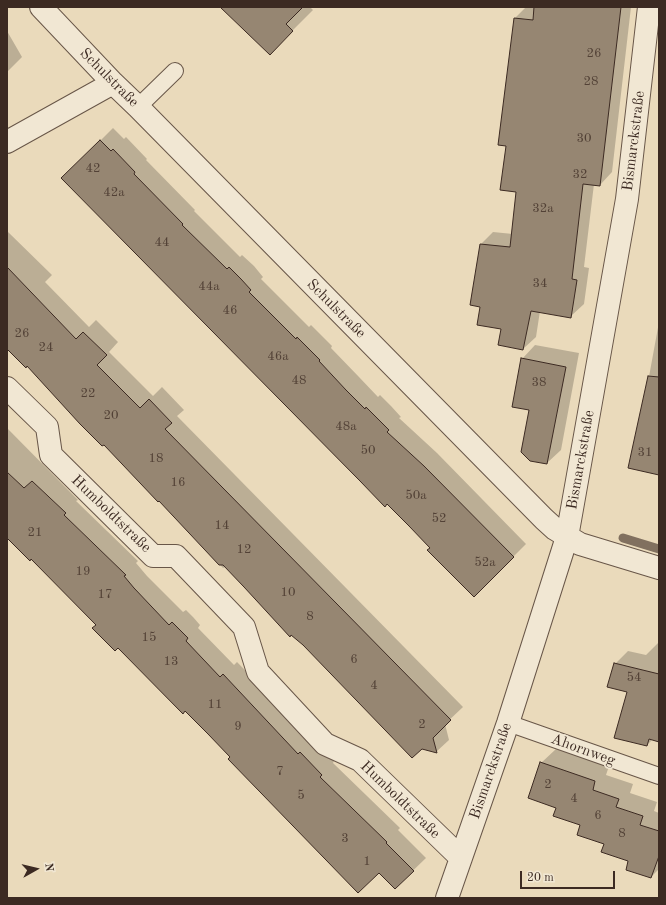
<!DOCTYPE html>
<meta charset="utf-8">
<style>
body{margin:0}
#map{position:relative;width:666px;height:905px;overflow:hidden;background:#eadabb;font-family:"Old Standard TT",serif}
canvas{display:block}
.frame{position:absolute;inset:0;border:8px solid #3c2a22;pointer-events:none}
.north{position:absolute;left:16px;top:849px;width:40px;height:40px;-webkit-text-stroke:3px #f1e7d3;paint-order:stroke;rotate:82deg;font-size:11px;font-weight:700;line-height:16px;text-align:center;color:#3c2a22}
.north::after{content:'';display:block;margin:auto;width:14px;height:18px;background:#3c2a22;clip-path:polygon(50% 0,100% 100%,50% 72%,0 100%)}
.scale{position:absolute;left:520px;top:871px;width:95px;height:18px;box-sizing:border-box;border:2px solid #3c2a22;border-top:0;padding-left:5px;font-size:12px;line-height:14px;white-space:nowrap;color:#3c2a22;-webkit-text-stroke:3px #f1e7d3;paint-order:stroke}
</style>
<div id="map">
<canvas width="666" height="905"></canvas>
<div class="frame"></div>
<div class="north">N</div>
<div class="scale">20 m</div>
</div>
<script>
const context = document.querySelector('canvas').getContext('2d');
context.lineJoin = 'round';
function fillPath(path, color) { context.fillStyle = color; context.fill(path, 'evenodd'); }
const shape = rows => new Path2D(rows.map(r => 'M' + r).join(''));
function stroke(path, color, width, dash) { context.strokeStyle = color; context.lineWidth = width; context.lineCap = dash ? 'butt' : 'round'; context.setLineDash(dash || []); context.stroke(path); }
function drawText(font, color, halo, rows, align = 'center') {
  context.font = font + ' "Old Standard TT",serif'; context.lineWidth = 3.5; context.setLineDash([]); context.textBaseline = 'middle'; context.strokeStyle = halo; context.fillStyle = color; for (const [text, x, y, turn = 0] of rows) {
    context.save(); context.translate(x, y); context.rotate((+turn || 0) * Math.PI / 180); context.textAlign = isNaN(turn) ? turn : align; if (halo) context.strokeText(text, 0, 0); context.fillText(text, 0, 0); context.restore();
  }
}
fillPath(shape([
 [222,7,310,7,313,10,290,33],
 [526,7,631,7,612,172,600,185,594,184,584,267,589,268,584,304,571,316,540,311,536,337,523,349,499,344,502,329,481,306,481,244,493,232,513,234,517,191,507,145,515,18],
 [7,31,22,57,7,72],
 [113,128,124,139,126,137,147,159,146,160,195,210,194,211,240,257,242,255,254,266,263,277,261,279,309,327,311,325,332,346,331,348,359,377,378,397,380,395,391,406,401,417,399,418,437,453,526,544,474,596,431,548,63,178],
 [7,231,52,275,45,282,89,327,96,320,118,342,109,352,153,396,162,387,184,410,177,416,463,707,445,724,449,740,436,752,304,645,225,567,223,568,160,499,158,501,137,479,138,478,28,365,7,348],
 [659,322,659,474,646,393],
 [535,345,579,353,561,450,547,463,531,460,530,409,522,359],
 [7,428,78,500,76,501,138,561,136,563,147,576,183,612,186,610,193,617,200,625,198,628,234,665,237,662,334,761,333,763,400,828,398,830,426,858,395,888,379,872,231,757,31,558,7,537],
 [659,642,659,741,653,739,647,745,628,691,615,664,628,651,646,655],
 [556,749,609,766,606,775,633,784,630,793,657,802,654,811,659,813,659,869,651,877,558,807,541,763]
]), '#0003');
stroke(shape([
 [623,538,659,549]
]), '#81705f', 9);
const building = shape([
 [220,7,303,7,286,24,293,31,270,55,220,7],
 [534,7,621,7,600,186,583,184,572,279,577,280,571,318,531,311,523,350,498,345,501,329,477,325,480,307,470,305,480,244,510,247,516,192,500,190,506,146,498,145,514,18,533,20,534,7],
 [100,140,111,151,113,149,135,172,134,174,183,224,182,225,227,269,229,267,241,279,251,290,249,292,296,339,297,337,320,360,319,361,346,390,365,409,366,407,389,430,387,432,424,466,514,557,474,597,427,550,430,548,409,526,387,504,385,507,360,481,61,178,100,140],
 [7,267,76,339,83,332,107,355,97,365,140,408,149,399,172,423,165,429,451,720,433,738,437,753,422,749,412,758,303,645,291,635,290,637,244,587,223,565,219,565,159,501,158,502,104,445,102,446,80,424,27,366,26,368,7,349,7,267],
 [521,358,566,367,547,464,530,461,521,452,529,410,512,407,521,358],
 [648,376,659,377,659,475,628,468,648,376],
 [7,472,24,488,32,481,66,513,64,515,126,575,124,576,134,588,169,625,172,622,188,638,186,641,220,677,223,674,298,754,300,752,322,775,320,777,387,842,386,843,414,871,395,889,379,873,358,893,228,759,230,757,208,734,185,711,183,714,118,648,115,651,92,628,96,625,31,559,30,561,7,538,7,472],
 [614,663,659,674,659,742,649,739,647,746,614,738,627,692,607,687,614,663],
 [540,762,595,781,593,790,619,799,616,807,643,816,640,825,659,831,659,856,651,878,626,870,628,861,601,852,604,844,577,835,580,825,553,816,556,808,528,798,540,762]
]);
fillPath(building, '#968672');
stroke(building, '#3c2a22', 1);
const service = shape([
 [138,107,175,71],
 [508,723,659,776]
]);
const minor = shape([
 [41,7,113,83,138,107,544,519,555,529,580,544,659,568],
 [7,142,113,83],
 [7,388,47,427,51,455,153,556,176,556,244,627,258,672,325,744,360,760,461,858],
 [447,898,508,723,567,537,627,199,649,7]
]);
stroke(service, '#685648', 18);
stroke(minor, '#685648', 24);
stroke(service, '#f1e7d3', 16);
stroke(minor, '#f1e7d3', 22);
drawText('13px', '#524136', null, [
 ["26",594,54],
 ["28",591,82],
 ["30",584,139],
 ["42",93,169],
 ["32",580,175],
 ["42a",114,193],
 ["32a",543,209],
 ["44",162,243],
 ["34",540,284],
 ["44a",209,287],
 ["46",230,311],
 ["26",22,334],
 ["24",46,348],
 ["46a",278,357],
 ["48",299,381],
 ["38",539,383],
 ["22",88,394],
 ["20",111,416],
 ["48a",346,427],
 ["50",368,451],
 ["31",645,453],
 ["18",156,459],
 ["16",178,483],
 ["50a",416,496],
 ["52",439,519],
 ["14",222,526],
 ["21",35,533],
 ["12",244,550],
 ["52a",485,563],
 ["19",83,572],
 ["10",288,593],
 ["17",105,595],
 ["8",310,617],
 ["15",149,638],
 ["6",354,660],
 ["13",171,662],
 ["54",634,678],
 ["4",374,686],
 ["11",215,705],
 ["2",422,725],
 ["9",238,727],
 ["7",280,772],
 ["2",548,785],
 ["5",301,796],
 ["4",574,799],
 ["6",598,816],
 ["8",622,834],
 ["3",345,839],
 ["1",367,862]
]);
drawText('15px', '#3c2a22', '#f1e7d3', [
 ["Schulstraße",109,78,45],
 ["Bismarckstraße",634,141,-83],
 ["Schulstraße",336,309,45],
 ["Bismarckstraße",581,460,-80],
 ["Humboldtstraße",111,514,44],
 ["Ahornweg",583,750,20],
 ["Bismarckstraße",491,771,-71],
 ["Humboldtstraße",400,800,44]
]);
</script>
